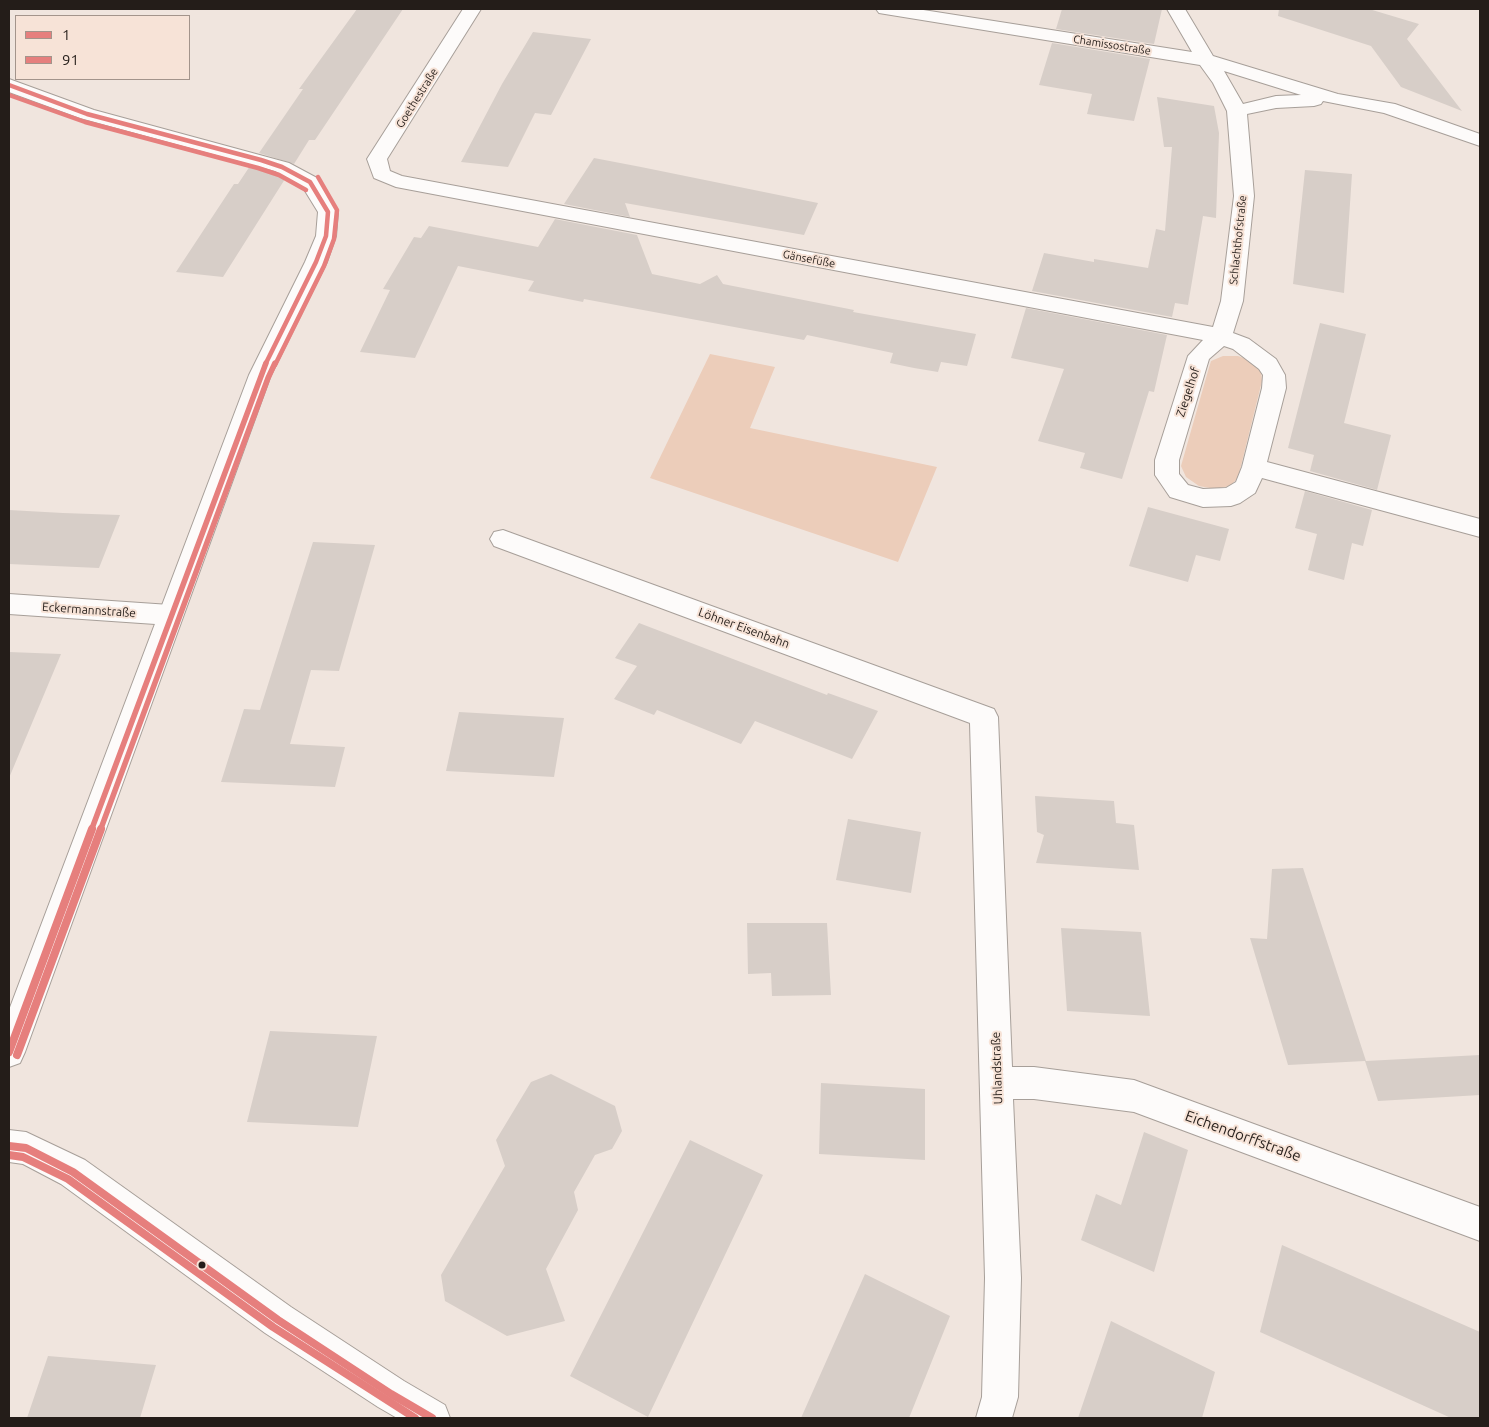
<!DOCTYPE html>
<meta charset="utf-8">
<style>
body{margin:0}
#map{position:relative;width:1489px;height:1427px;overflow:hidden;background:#f0e5de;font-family:Ubuntu,sans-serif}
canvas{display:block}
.frame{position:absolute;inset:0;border:10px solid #241d19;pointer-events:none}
.legend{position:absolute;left:15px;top:15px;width:175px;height:65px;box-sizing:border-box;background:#f7e3d7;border:1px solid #a3948b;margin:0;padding:6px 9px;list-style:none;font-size:15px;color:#241d19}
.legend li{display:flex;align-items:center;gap:10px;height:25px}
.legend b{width:25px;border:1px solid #a3948b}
</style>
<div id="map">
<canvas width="1489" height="1427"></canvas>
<div class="frame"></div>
<ul class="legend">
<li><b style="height:6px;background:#e67f7d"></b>1</li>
<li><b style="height:6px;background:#e67f7d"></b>91</li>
</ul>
</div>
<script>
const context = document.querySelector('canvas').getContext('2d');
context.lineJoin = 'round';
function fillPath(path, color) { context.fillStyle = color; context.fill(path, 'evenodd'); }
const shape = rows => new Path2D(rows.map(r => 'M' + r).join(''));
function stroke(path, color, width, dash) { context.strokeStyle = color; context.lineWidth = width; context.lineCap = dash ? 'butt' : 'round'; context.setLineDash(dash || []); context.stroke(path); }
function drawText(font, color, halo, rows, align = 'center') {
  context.font = font + ' Ubuntu,sans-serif'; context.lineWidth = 4; context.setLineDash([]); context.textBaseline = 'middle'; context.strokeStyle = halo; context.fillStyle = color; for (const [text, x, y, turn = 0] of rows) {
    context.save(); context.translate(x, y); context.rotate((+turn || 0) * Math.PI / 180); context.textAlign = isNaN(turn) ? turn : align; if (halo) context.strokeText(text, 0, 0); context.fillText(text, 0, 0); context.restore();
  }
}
fillPath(shape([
 [710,354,775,367,750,428,937,467,898,562,650,478],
 [1223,356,1238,356,1252,361,1261,371,1262,381,1238,478,1230,486,1215,489,1199,486,1186,477,1181,466,1208,371,1211,361]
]), '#eccdba');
fillPath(shape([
 [357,9,403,9,315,140,309,140,294,164,259,153,303,89,299,89],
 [1062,9,1162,9,1154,44,1056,29],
 [1279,9,1369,9,1419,24,1407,39,1462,111,1401,87,1371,46,1278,16],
 [533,32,591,39,551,115,535,113,508,167,461,162,502,84],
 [1052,43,1150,59,1134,121,1087,114,1092,94,1039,85],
 [1157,97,1214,106,1219,133,1216,218,1203,216,1188,305,1175,303,1172,317,1032,291,1044,253,1094,262,1094,259,1148,268,1156,229,1165,231,1172,147,1164,147],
 [594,158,641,167,818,203,804,235,625,203,630,217,564,204],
 [250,166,274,173,285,179,223,277,176,272,234,184,238,184],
 [1305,170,1352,174,1344,293,1293,284],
 [555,219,637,235,652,274,700,284,717,275,723,284,854,310,853,312,976,334,967,366,941,362,938,372,914,368,890,363,893,353,807,335,804,340,584,299,583,302,528,291,534,281,458,266,415,358,360,352,390,290,383,289,414,237,421,238,429,226,538,247],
 [1026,308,1167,335,1154,392,1149,391,1122,479,1080,468,1085,453,1038,441,1064,369,1011,358],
 [1320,323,1366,334,1344,423,1391,435,1377,490,1310,471,1314,455,1288,448],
 [1305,491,1372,510,1363,546,1352,543,1344,580,1308,570,1317,534,1295,528],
 [1148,507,1229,529,1220,561,1196,555,1188,582,1129,566],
 [9,510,63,513,120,515,99,568,9,564],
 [313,542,375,545,339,671,311,670,290,744,345,747,335,787,221,782,244,709,260,710],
 [639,623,827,695,828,693,878,711,852,759,755,721,741,744,657,710,654,715,614,699,637,666,615,658],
 [9,652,61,654,9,778],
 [459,712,564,718,554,777,446,771],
 [1035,796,1114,801,1116,823,1134,825,1139,870,1036,863,1044,835,1037,832],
 [848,819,921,832,911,893,836,880],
 [1303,868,1366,1061,1480,1055,1480,1095,1378,1101,1365,1061,1288,1065,1250,938,1267,939,1272,869],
 [747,923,827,923,831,995,772,996,771,973,748,974],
 [1061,928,1141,932,1150,1016,1067,1011],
 [270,1031,377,1036,358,1127,247,1122],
 [551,1074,615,1106,622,1131,612,1149,595,1155,574,1192,578,1210,546,1269,565,1321,507,1336,445,1301,441,1275,505,1166,496,1140,531,1082],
 [821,1083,925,1089,925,1160,819,1154],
 [1144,1132,1188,1150,1154,1272,1081,1240,1096,1194,1121,1205],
 [690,1140,763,1175,648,1417,570,1376],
 [1282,1245,1480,1332,1480,1418,1451,1418,1260,1332],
 [865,1274,950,1316,909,1418,801,1418],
 [1111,1321,1215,1372,1202,1418,1078,1418],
 [48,1356,156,1365,140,1418,27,1418]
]), '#d7cec8');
const street = shape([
 [463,9,481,9,387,159,390,171,402,176,1213,327,1221,301,1234,196,1227,111,1213,83,1200,65,885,14,879,13,876,9,917,9,1192,52,1167,9,1185,9,1213,56,1338,94,1395,104,1480,134,1480,146,1384,113,1323,101,1321,104,1314,106,1276,108,1247,114,1254,196,1243,301,1233,333,1249,339,1276,359,1285,375,1286,388,1267,462,1480,519,1480,537,1262,478,1255,493,1240,503,1231,506,1203,507,1170,497,1155,475,1155,460,1188,356,1203,340,396,187,374,178,367,159,463,9],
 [1224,71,1301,95,1276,96,1243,104,1224,71],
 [1224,346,1233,349,1259,369,1263,375,1262,388,1242,467,1236,482,1226,488,1203,489,1188,485,1179,474,1179,460,1209,359,1224,346],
 [503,530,994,709,998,717,1012,1067,1034,1067,1134,1080,1480,1207,1480,1241,1134,1112,1034,1099,1013,1099,1021,1278,1018,1397,1012,1418,976,1418,982,1397,985,1278,970,723,494,546,490,539,494,532,503,530],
 [9,594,170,605,179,608,183,615,179,622,170,625,9,614,9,594],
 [9,1130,26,1132,85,1160,291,1307,404,1381,445,1405,450,1418,397,1418,378,1407,265,1333,61,1184,23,1164,9,1162,9,1130]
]);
const secondary = shape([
 [9,79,94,110,289,163,317,178,338,212,336,236,327,262,271,375,25,1052,20,1063,9,1067,9,1010,249,375,305,262,316,236,318,212,302,186,275,171,80,118,9,92,9,79]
]);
stroke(street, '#a79f99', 2);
stroke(secondary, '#a79f99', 2);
fillPath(street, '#fdfbfa');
fillPath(secondary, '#fdfbfa');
stroke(shape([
 [9,85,87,114,261,160,282,167,310,182],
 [265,365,316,262,326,236,328,212,310,182]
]), '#e67f7d', 4.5);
stroke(shape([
 [91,831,266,363]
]), '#e67f7d', 5.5);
stroke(shape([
 [9,1052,92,829],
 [9,1146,26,1148,73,1172,278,1320,391,1394,432,1418]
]), '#e67f7d', 8);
stroke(shape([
 [9,95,85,122,258,168,279,175,306,190],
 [275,365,324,266,334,239,337,210,318,177]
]), '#e67f7d', 4.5);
stroke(shape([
 [100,831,268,378,275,363]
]), '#e67f7d', 5.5);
stroke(shape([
 [17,1055,101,829],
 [9,1155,23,1157,68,1179,273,1327,415,1418]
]), '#e67f7d', 8);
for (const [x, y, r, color] of [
 [202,1265,4.5,"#241d19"]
]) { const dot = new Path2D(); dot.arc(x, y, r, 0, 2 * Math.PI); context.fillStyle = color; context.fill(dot); stroke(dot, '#f7e3d7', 2); }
drawText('11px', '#241d19', '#f7e3d7', [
 ["Chamissostraße",1112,45,9],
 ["Goethestraße",417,98,-58],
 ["Schlachthofstraße",1238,240,-84],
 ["Gänsefüße",809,259,11]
]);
drawText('12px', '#241d19', '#f7e3d7', [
 ["Ziegelhof",1188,392,-72],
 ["Eckermannstraße",89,610,4],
 ["Löhner Eisenbahn",744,628,20],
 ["Uhlandstraße",997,1068,-92]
]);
drawText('15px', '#241d19', '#f7e3d7', [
 ["Eichendorffstraße",1243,1136,20]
]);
</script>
